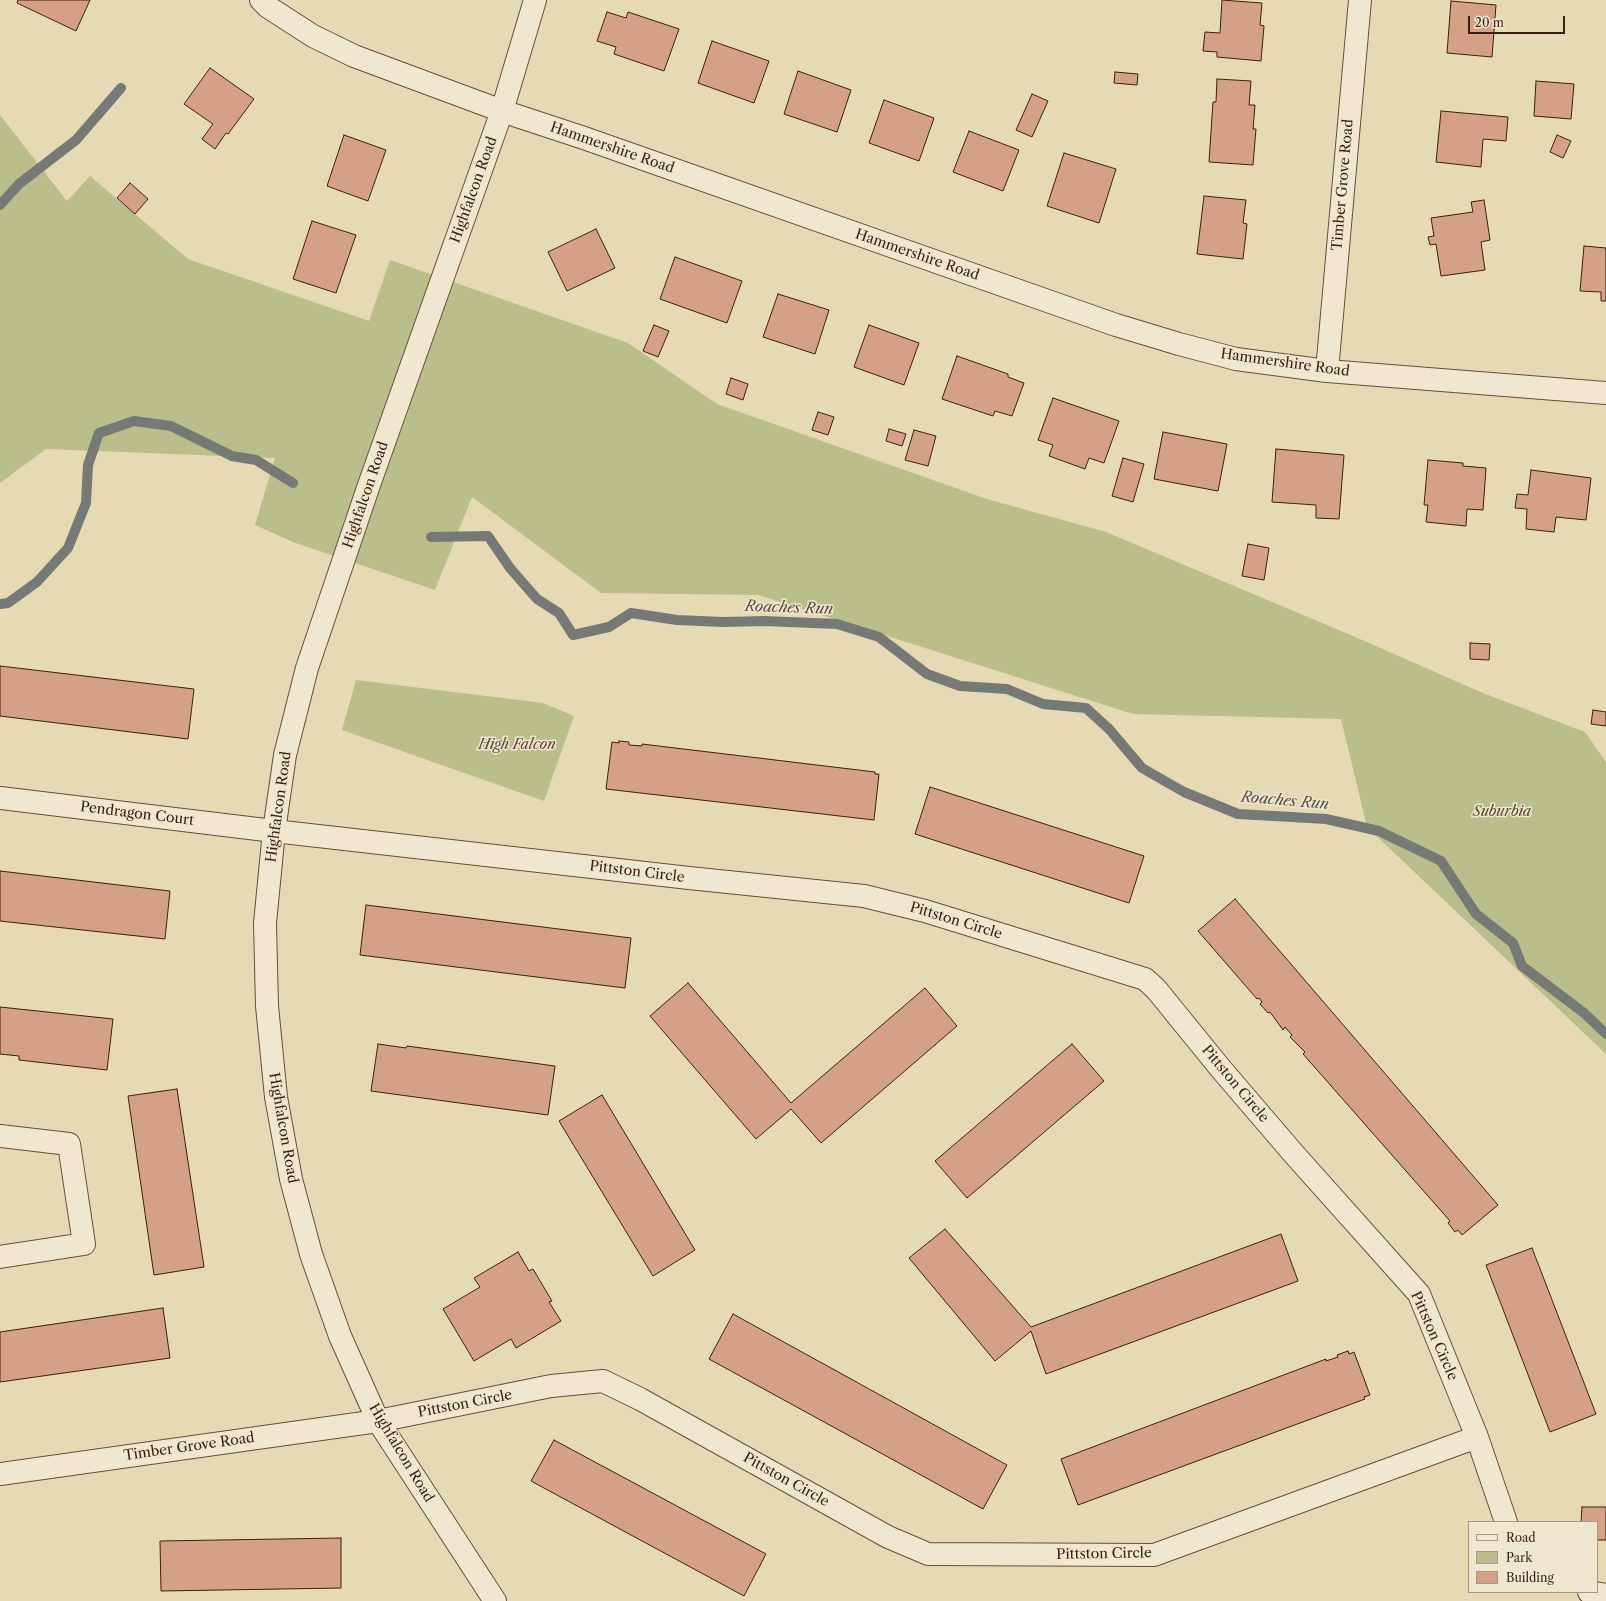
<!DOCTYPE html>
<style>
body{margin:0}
#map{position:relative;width:1606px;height:1601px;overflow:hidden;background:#e6dab5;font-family:"Libre Caslon Text",serif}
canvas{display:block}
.legend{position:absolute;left:1468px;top:1521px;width:130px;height:72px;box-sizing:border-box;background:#efe7cf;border:1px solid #a89783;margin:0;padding:5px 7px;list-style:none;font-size:12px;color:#3e1e12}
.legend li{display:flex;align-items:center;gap:8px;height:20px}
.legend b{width:20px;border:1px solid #a89783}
.scale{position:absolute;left:1468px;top:16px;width:97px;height:18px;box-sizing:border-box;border:2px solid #3e1e12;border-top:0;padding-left:5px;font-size:12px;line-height:14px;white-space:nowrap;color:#3e1e12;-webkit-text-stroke:3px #efe7cf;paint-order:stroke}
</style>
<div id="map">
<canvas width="1606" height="1601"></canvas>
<ul class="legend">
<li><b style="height:5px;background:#efe7cf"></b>Road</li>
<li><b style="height:11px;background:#b9be8b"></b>Park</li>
<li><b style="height:11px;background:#d5a186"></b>Building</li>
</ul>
<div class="scale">20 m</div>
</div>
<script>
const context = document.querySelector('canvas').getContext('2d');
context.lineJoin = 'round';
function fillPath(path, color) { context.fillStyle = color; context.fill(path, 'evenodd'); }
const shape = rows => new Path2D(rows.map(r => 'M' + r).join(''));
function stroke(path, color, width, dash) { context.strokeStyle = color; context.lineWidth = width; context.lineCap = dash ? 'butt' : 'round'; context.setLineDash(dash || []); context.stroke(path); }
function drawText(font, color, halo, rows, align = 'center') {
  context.font = font + ' "Libre Caslon Text",serif'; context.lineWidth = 3; context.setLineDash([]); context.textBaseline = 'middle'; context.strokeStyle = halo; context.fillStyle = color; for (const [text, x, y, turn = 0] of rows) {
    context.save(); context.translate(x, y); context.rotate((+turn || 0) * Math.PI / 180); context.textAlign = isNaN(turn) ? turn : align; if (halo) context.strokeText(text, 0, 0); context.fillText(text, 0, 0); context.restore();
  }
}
fillPath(shape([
 [0,115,67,201,90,176,188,259,369,321,390,260,628,343,717,404,987,499,1106,532,1353,636,1483,693,1585,732,1606,762,1606,1054,1367,827,1341,719,1133,714,758,595,601,593,472,497,435,590,293,542,255,525,275,458,46,449,0,483],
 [356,680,543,703,574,716,544,801,342,730]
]), '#b9be8b');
stroke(shape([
 [0,205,19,184,76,140,121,88],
 [431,537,488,536,510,568,537,599,559,613,573,635,609,627,631,613,677,620,723,622,764,621,837,624,879,637,927,674,960,686,1007,689,1043,704,1086,708,1109,729,1142,768,1184,792,1238,814,1326,819,1379,831,1441,861,1476,914,1513,943,1522,966,1584,1013,1606,1034],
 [0,604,8,603,37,582,68,548,86,503,88,465,99,433,134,421,171,426,232,456,256,460,293,483]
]), '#767a77', 10);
const building = shape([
 [18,0,90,0,76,31,17,3,18,0],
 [1222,0,1262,3,1260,25,1264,26,1261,61,1217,57,1217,52,1203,51,1205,32,1220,33,1222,0],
 [1451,1,1496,5,1492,57,1447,53,1451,1],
 [607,12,626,18,628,12,679,29,664,71,614,54,616,47,597,41,607,12],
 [712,41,769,61,754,103,698,83,712,41],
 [210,68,254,99,228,134,226,133,215,149,202,139,213,124,184,104,210,68],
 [798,71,851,90,837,132,784,114,798,71],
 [1115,72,1138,74,1137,85,1114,83,1115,72],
 [1217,79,1251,81,1249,105,1255,105,1253,129,1256,129,1253,165,1209,162,1213,102,1216,102,1217,79],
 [1536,81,1574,84,1571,119,1534,116,1536,81],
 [1032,94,1048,101,1032,137,1016,130,1032,94],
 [884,100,934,118,919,161,869,143,884,100],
 [1441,111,1508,117,1506,141,1483,139,1481,167,1436,162,1441,111],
 [969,131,1019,150,1003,191,953,172,969,131],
 [344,135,386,150,368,201,327,186,344,135],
 [1557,135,1571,141,1563,158,1550,152,1557,135],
 [1064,153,1116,169,1099,223,1047,206,1064,153],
 [130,183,148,199,135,214,117,198,130,183],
 [1204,196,1246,200,1243,223,1247,224,1243,259,1197,254,1204,196],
 [1484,200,1490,240,1481,242,1485,270,1441,276,1436,244,1430,245,1428,237,1434,236,1431,218,1473,212,1471,202,1484,200],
 [312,221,356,235,336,293,293,279,312,221],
 [596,229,615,268,567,291,548,252,596,229],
 [1584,246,1606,248,1606,301,1601,301,1601,292,1580,291,1584,246],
 [675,257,742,281,727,323,660,299,675,257],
 [778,294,829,310,815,354,763,337,778,294],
 [654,325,669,331,658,357,643,351,654,325],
 [869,325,919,343,904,385,854,367,869,325],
 [957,356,1008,374,1008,377,1024,383,1012,416,995,411,993,416,942,399,957,356],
 [731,378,748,384,743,400,726,394,731,378],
 [1053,398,1119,421,1104,463,1089,458,1085,469,1049,456,1053,445,1038,440,1053,398],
 [818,412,834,417,828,435,812,430,818,412],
 [889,429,906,434,902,446,886,441,889,429],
 [914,430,936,436,928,466,905,460,914,430],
 [1163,432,1227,444,1218,491,1154,479,1163,432],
 [1276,449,1344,455,1339,519,1316,518,1316,505,1272,502,1276,449],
 [1123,458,1144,464,1133,502,1112,496,1123,458],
 [1428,460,1463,463,1463,466,1486,468,1483,510,1467,509,1466,526,1426,522,1428,505,1424,505,1428,460],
 [1531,470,1591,478,1586,520,1556,517,1554,532,1526,529,1527,509,1515,508,1517,494,1528,495,1531,470],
 [1248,544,1269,548,1264,580,1242,576,1248,544],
 [1470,643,1490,644,1489,660,1470,659,1470,643],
 [0,666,194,689,188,739,0,716,0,666],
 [1593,710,1606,712,1606,726,1591,724,1593,710],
 [619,741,629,742,629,745,642,746,642,744,875,772,875,774,879,774,874,820,606,789,612,742,619,743,619,741],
 [930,787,1144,856,1129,903,915,834,930,787],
 [0,871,170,891,165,939,0,921,0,871],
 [1235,899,1498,1205,1462,1235,1458,1230,1455,1232,1448,1223,1450,1221,1303,1054,1305,1052,1290,1037,1292,1035,1285,1027,1283,1030,1270,1012,1268,1013,1260,1004,1262,1002,1259,998,1257,999,1198,931,1235,899],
 [366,905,631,938,625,988,360,955,366,905],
 [688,983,791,1103,925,988,957,1026,821,1143,791,1109,756,1139,650,1016,688,983],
 [0,1007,113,1019,107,1070,19,1060,19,1056,0,1054,0,1007],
 [378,1044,406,1048,407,1046,555,1066,548,1115,371,1091,378,1044],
 [1072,1044,1104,1081,967,1198,935,1161,1072,1044],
 [177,1089,204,1267,154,1275,128,1096,177,1089],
 [602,1095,695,1250,653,1276,559,1121,602,1095],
 [945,1229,1031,1327,1281,1234,1298,1281,1046,1374,1031,1331,995,1361,909,1258,945,1229],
 [1532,1248,1596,1414,1550,1432,1486,1265,1532,1248],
 [518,1252,529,1271,533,1269,552,1301,549,1302,561,1321,516,1348,511,1339,474,1361,443,1309,480,1287,474,1278,518,1252],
 [163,1308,170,1358,0,1382,0,1332,163,1308],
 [733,1314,1007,1465,983,1509,709,1359,733,1314],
 [1348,1351,1349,1354,1354,1352,1370,1395,1364,1397,1365,1399,1078,1505,1061,1459,1326,1359,1326,1361,1338,1357,1337,1355,1348,1351],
 [554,1440,766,1554,744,1596,531,1481,554,1440],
 [1582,1507,1606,1507,1606,1540,1597,1540,1597,1522,1581,1522,1582,1507],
 [341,1538,341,1588,161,1591,160,1541,341,1538]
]);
fillPath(building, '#d5a186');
stroke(building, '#3e1e12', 1);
const minor = shape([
 [502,111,584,138,1116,325,1179,344,1236,359,1327,371,1606,393],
 [1327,371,1360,0],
 [0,798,274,831,689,878,864,896,925,911,1145,979,1156,989,1221,1069,1293,1153,1419,1294,1477,1437,1154,1555,928,1554,888,1537,640,1399,603,1381,551,1386,378,1421,0,1474],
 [0,1136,69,1144,84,1244,0,1257],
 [1477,1437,1506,1522],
 [1589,1592,1606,1595]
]);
const tertiary = shape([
 [261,0,268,7,313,36,354,56,502,111],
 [495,1601,378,1421,340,1336,311,1254,291,1179,276,1097,267,1006,265,923,274,831,285,755,307,668,369,485,502,111,535,0]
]);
stroke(minor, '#684d3b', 24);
stroke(tertiary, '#684d3b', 24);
stroke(minor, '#efe7cf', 22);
stroke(tertiary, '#efe7cf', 22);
drawText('14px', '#3e1e12', '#efe7cf', [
 ["Hammershire Road",612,148,19],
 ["Timber Grove Road",1343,185,-85],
 ["Highfalcon Road",474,190,-70],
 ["Hammershire Road",917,255,19],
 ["Hammershire Road",1285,363,8],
 ["Highfalcon Road",366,495,-71],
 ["Highfalcon Road",279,807,-82],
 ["Pendragon Court",137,814,7],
 ["Pittston Circle",637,872,7],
 ["Pittston Circle",956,921,17],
 ["Pittston Circle",1235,1084,50],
 ["Highfalcon Road",283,1128,80],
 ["Pittston Circle",1434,1336,66],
 ["Pittston Circle",465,1404,-11],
 ["Timber Grove Road",189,1447,-8],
 ["Highfalcon Road",401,1453,59],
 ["Pittston Circle",786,1480,29],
 ["Pittston Circle",1104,1554,-1]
]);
drawText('italic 14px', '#5d4630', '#efe7cf', [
 ["High Falcon",517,745],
 ["Suburbia",1502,812]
]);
drawText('italic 15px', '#5a4c44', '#efe7cf', [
 ["Roaches Run",789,608,2],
 ["Roaches Run",1285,801,5]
]);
</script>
